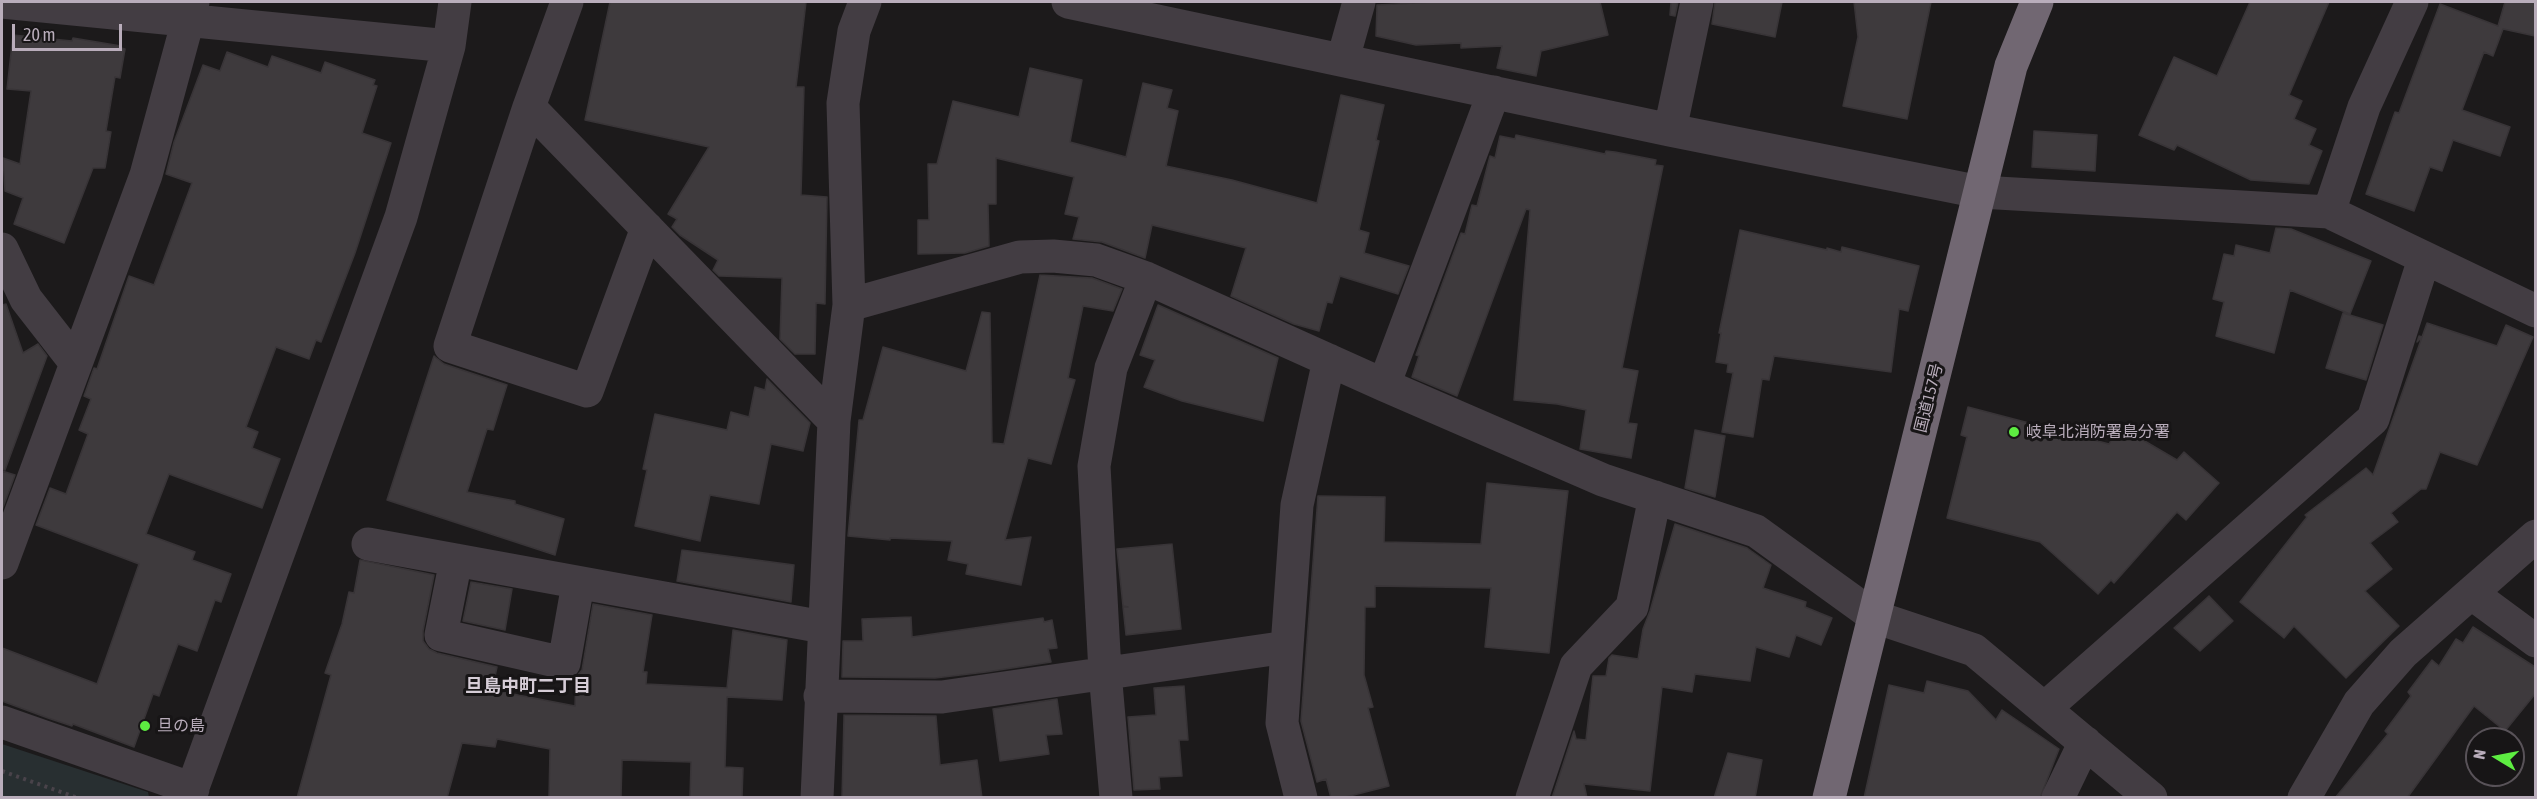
<!DOCTYPE html>
<meta charset="utf-8">
<style>
body{margin:0}
#map{position:relative;width:2537px;height:799px;overflow:hidden;background:#1c1a1b;font-family:"Asap Condensed",sans-serif}
canvas{display:block}
.frame{position:absolute;inset:0;border:3px solid #b9adbb;pointer-events:none}
.north{position:absolute;left:2465px;top:727px;width:60px;height:60px;box-sizing:border-box;background:#171516;border:2px solid #585258;border-radius:50%;rotate:280deg;font-size:16px;font-weight:700;line-height:24px;text-align:center;color:#b9adbb}
.north::after{content:'';display:block;margin:auto;width:21px;height:27px;background:#5dec41;clip-path:polygon(50% 0,100% 100%,50% 72%,0 100%)}
.scale{position:absolute;left:12px;top:24px;width:110px;height:27px;box-sizing:border-box;border:3px solid #b9adbb;border-top:0;padding-left:8px;font-size:18px;line-height:21px;white-space:nowrap;color:#b9adbb;-webkit-text-stroke:4px #171516;paint-order:stroke}
</style>
<div id="map">
<canvas width="2537" height="799"></canvas>
<div class="frame"></div>
<div class="north">N</div>
<div class="scale">20 m</div>
</div>
<script>
const context = document.querySelector('canvas').getContext('2d');
context.lineJoin = 'round';
function fillPath(path, color) { context.fillStyle = color; context.fill(path, 'evenodd'); }
const shape = rows => new Path2D(rows.map(r => 'M' + r).join(''));
function stroke(path, color, width, dash) { context.strokeStyle = color; context.lineWidth = width; context.lineCap = dash ? 'butt' : 'round'; context.setLineDash(dash || []); context.stroke(path); }
function drawText(font, color, halo, rows, align = 'center') {
  context.font = font + ' "Asap Condensed","Noto Sans JP",sans-serif'; context.lineWidth = 6; context.setLineDash([]); context.textBaseline = 'middle'; context.strokeStyle = halo; context.fillStyle = color; for (const [text, x, y, turn = 0] of rows) {
    context.save(); context.translate(x, y); context.rotate((+turn || 0) * Math.PI / 180); context.textAlign = isNaN(turn) ? turn : align; if (halo) context.strokeText(text, 0, 0); context.fillText(text, 0, 0); context.restore();
  }
}
fillPath(shape([
 [2,744,148,792,149,797,2,797]
]), '#282f31');
const building = shape([
 [610,2,806,2,796,87,804,87,801,195,827,197,825,304,816,303,815,354,795,354,780,339,782,278,719,276,713,270,718,260,680,235,672,227,677,219,668,214,709,147,585,120,610,2],
 [1435,2,1600,2,1608,35,1541,51,1536,76,1497,68,1502,46,1461,48,1461,43,1416,45,1376,36,1377,5,1435,2],
 [1671,2,1678,2,1675,16,1670,15,1671,2],
 [1715,2,1782,2,1775,37,1712,24,1715,2],
 [1854,2,1931,2,1907,119,1843,106,1858,37,1854,2],
 [2250,2,2329,2,2289,95,2302,101,2294,119,2316,129,2309,145,2322,151,2309,184,2251,180,2177,145,2174,150,2139,135,2174,57,2217,76,2250,2],
 [2505,2,2535,2,2535,36,2503,29,2493,56,2484,52,2462,110,2510,127,2500,156,2453,140,2442,171,2430,167,2414,211,2366,194,2395,112,2399,113,2440,4,2498,26,2505,2],
 [13,35,72,41,73,38,121,46,121,48,125,49,120,78,115,77,106,131,111,132,105,168,93,168,64,243,14,224,23,198,5,191,3,158,20,164,31,91,7,89,13,35],
 [227,52,268,67,272,56,321,73,325,62,375,80,373,85,377,86,362,133,391,143,355,253,321,342,316,340,309,359,276,347,246,427,258,432,252,448,280,459,262,508,169,474,146,534,195,552,192,560,231,574,221,602,215,600,197,651,178,644,159,696,153,694,134,747,73,724,72,726,48,718,2,701,2,648,97,684,139,564,36,525,50,488,66,494,88,434,79,430,91,399,84,396,94,368,97,369,129,276,154,285,192,183,166,174,174,142,203,65,220,71,227,52],
 [1030,68,1082,80,1070,142,1126,157,1143,83,1172,90,1167,108,1178,111,1166,166,1232,180,1317,203,1341,95,1384,105,1376,140,1379,141,1359,230,1369,233,1364,253,1409,266,1398,294,1340,276,1332,303,1327,302,1319,331,1294,324,1231,296,1246,248,1152,225,1145,258,1102,242,1073,239,1079,217,1065,214,1074,177,996,158,996,204,988,204,989,246,965,253,918,254,918,220,929,220,928,164,937,164,953,101,1019,117,1030,68],
 [2034,131,2097,135,2095,171,2032,167,2034,131],
 [1516,135,1605,154,1606,151,1615,152,1656,160,1655,165,1663,166,1622,368,1638,371,1628,423,1637,424,1631,458,1580,449,1586,410,1557,404,1514,400,1530,210,1526,209,1457,396,1412,377,1419,356,1416,355,1461,233,1465,234,1472,205,1477,206,1490,156,1495,158,1500,136,1515,139,1516,135],
 [2276,228,2291,229,2371,261,2350,314,2290,290,2274,353,2216,336,2224,302,2213,299,2224,254,2234,256,2236,245,2270,253,2276,228],
 [1740,230,1827,250,1827,248,1841,252,1842,247,1919,266,1908,311,1899,309,1891,372,1774,356,1769,380,1762,379,1753,437,1722,432,1733,373,1727,372,1728,364,1716,362,1721,333,1719,333,1740,230],
 [1040,275,1092,278,1122,289,1113,311,1083,306,1068,378,1075,380,1051,464,1028,458,1005,540,1031,537,1021,585,966,574,968,564,948,560,952,541,890,538,890,540,848,536,859,420,863,420,883,347,966,371,982,312,990,313,992,443,1004,444,1040,275],
 [6,304,23,353,38,344,47,356,5,470,2,469,2,305,6,304],
 [1158,305,1278,358,1263,421,1182,401,1144,387,1155,360,1140,355,1158,305],
 [2343,313,2383,325,2366,380,2326,368,2343,313],
 [2427,323,2497,346,2506,325,2533,337,2477,465,2440,452,2426,489,2421,489,2391,513,2398,522,2370,543,2392,569,2365,591,2399,626,2346,678,2294,626,2284,638,2240,602,2307,517,2305,515,2366,468,2373,475,2422,337,2417,342,2419,336,2422,337,2427,323],
 [434,356,444,364,507,385,493,430,487,429,467,492,515,501,515,504,564,519,555,555,387,500,434,356],
 [767,379,810,423,803,451,771,444,759,504,710,495,700,541,635,526,647,470,643,469,655,414,727,430,731,412,749,417,755,387,765,390,767,379],
 [1968,407,2109,444,2119,426,2177,460,2184,452,2219,483,2186,520,2177,512,2114,583,2111,580,2098,594,2040,542,1947,518,1967,437,1961,435,1968,407],
 [1695,430,1725,436,1715,497,1685,488,1695,430],
 [2,471,15,475,2,510,2,471],
 [1487,483,1568,491,1549,653,1485,647,1491,588,1375,586,1375,607,1365,607,1364,675,1373,707,1368,708,1389,786,1342,798,1331,798,1326,779,1317,782,1301,721,1318,496,1385,497,1384,542,1481,544,1487,483],
 [1675,524,1747,548,1771,565,1763,588,1806,602,1805,607,1832,618,1821,645,1796,635,1789,657,1756,647,1750,681,1695,674,1692,692,1662,687,1650,791,1584,784,1587,798,1552,798,1574,731,1576,739,1586,740,1593,676,1606,676,1609,658,1612,655,1638,659,1643,629,1650,611,1675,524],
 [1172,544,1181,629,1126,635,1123,607,1128,607,1123,606,1117,549,1172,544],
 [682,550,794,565,791,602,677,581,682,550],
 [360,560,434,575,423,631,423,641,429,649,437,653,497,667,492,690,575,706,576,677,582,670,593,604,652,615,643,672,647,672,646,684,727,688,733,630,787,640,782,700,727,697,725,767,743,768,742,798,690,798,691,762,622,760,621,798,549,798,550,749,497,739,495,747,462,743,447,798,297,798,331,675,325,673,342,624,349,592,354,593,360,560],
 [471,582,512,589,505,630,463,621,471,582],
 [2209,596,2233,621,2200,651,2174,628,2209,596],
 [911,617,912,637,1043,618,1044,622,1052,620,1057,648,1048,649,1051,662,986,672,935,678,842,677,843,641,863,641,862,619,911,617],
 [2473,627,2535,667,2535,694,2505,731,2474,706,2407,798,2335,798,2388,734,2385,731,2411,696,2408,692,2432,660,2439,666,2456,639,2463,643,2473,627],
 [1927,681,1968,691,1996,720,2002,710,2059,749,2040,798,1864,798,1889,685,1924,693,1927,681],
 [1184,686,1188,740,1179,740,1182,776,1159,777,1160,789,1134,790,1128,717,1156,715,1154,688,1184,686],
 [1057,699,1062,734,1046,735,1049,754,1000,761,993,709,1057,699],
 [844,715,936,716,940,765,977,760,982,798,842,798,844,715],
 [1728,753,1762,760,1755,798,1714,798,1728,753]
]);
fillPath(building, '#3e3a3d');
stroke(building, '#383437', 1.5);
stroke(shape([
 [2,771,78,798]
]), '#49434a', 4, [3, 4.5]);
stroke(shape([
 [2,2,449,46],
 [567,2,529,107,834,421],
 [1068,2,1670,130,1980,192,2329,212,2536,311],
 [1343,59,1359,2],
 [529,107,450,346,587,391,647,228],
 [1670,130,1697,2],
 [2329,212,2364,107,2412,2],
 [2,249,26,299,75,362],
 [849,305,1020,257,1053,256,1096,260,1146,278,1384,385,1603,480,1756,531,1875,617,1974,650,2151,798],
 [1384,385,1494,92],
 [368,544,823,627],
 [456,560,441,635,564,663,578,584],
 [2,563,146,175,193,2],
 [2471,593,2536,641],
 [820,696,942,697,1287,647],
 [2045,708,2373,419,2424,259],
 [2,722,193,789],
 [189,798,401,217,449,46,455,2],
 [817,798,834,421,849,305,843,103,854,31,865,2],
 [1116,798,1105,672,1094,466,1111,368,1146,278],
 [1301,798,1282,723,1287,647,1297,505,1329,360],
 [1532,798,1576,666,1632,607,1655,497],
 [2058,798,2085,742],
 [2304,798,2359,703,2403,653,2536,536]
]), '#433d43', 33);
stroke(shape([
 [1829,798,2011,66,2037,2]
]), '#716772', 33);
for (const [x, y, r, color] of [
 [2014,432,6,"#5dec41"],
 [145,726,6,"#5dec41"]
]) { const dot = new Path2D(); dot.arc(x, y, r, 0, 2 * Math.PI); context.fillStyle = color; context.fill(dot); stroke(dot, '#171516', 2); }
drawText('16px', '#b9adbb', '#171516', [
 ["国道157号",1929,398,-76]
]);
drawText('16px', '#b9adbb', '#171516', [
 ["岐阜北消防署島分署",2026,432],
 ["旦の島",157,726]
], 'left');
drawText('bold 18px', '#d6cdd7', '#171516', [
 ["旦島中町二丁目",528,686]
]);
</script>
